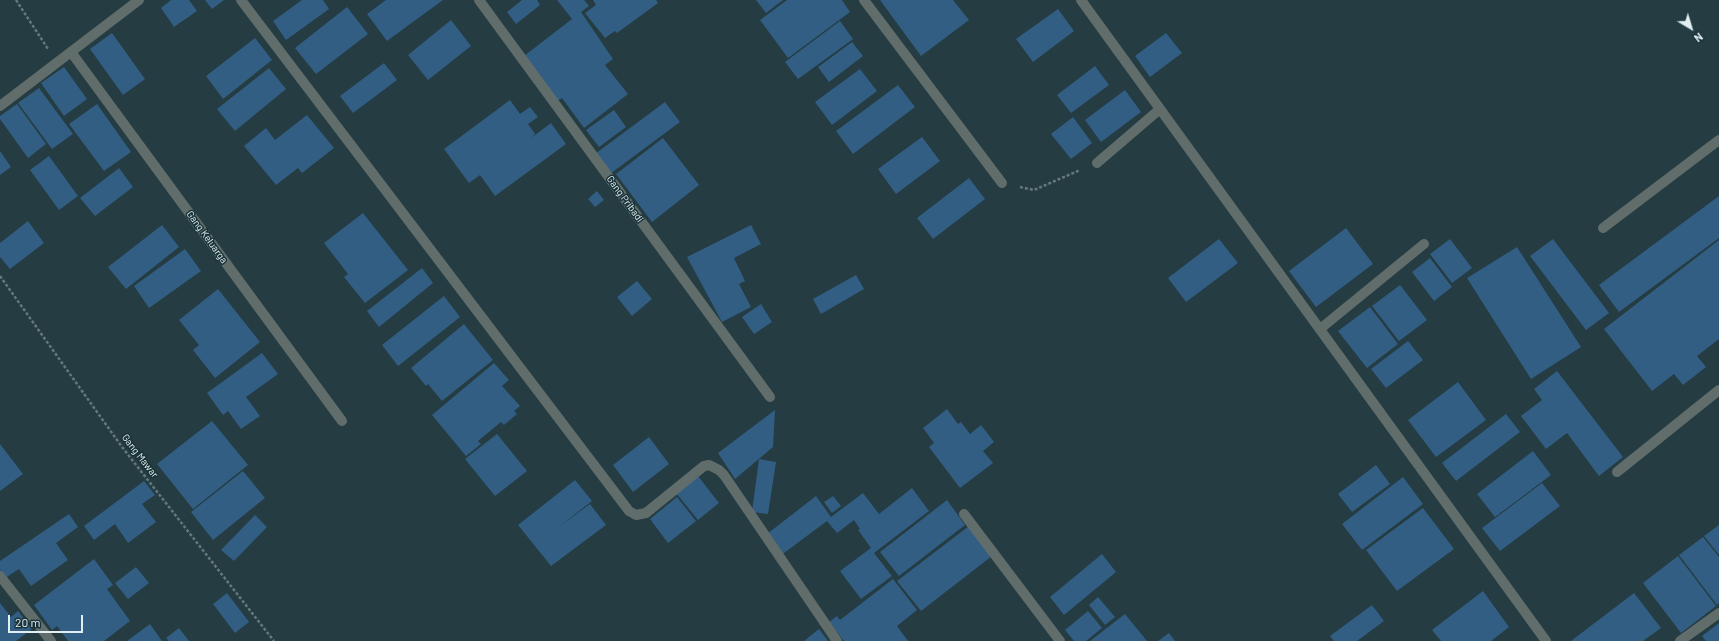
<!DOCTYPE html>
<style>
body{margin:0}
#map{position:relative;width:1719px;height:641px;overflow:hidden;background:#243c42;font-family:Barlow,sans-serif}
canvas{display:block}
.north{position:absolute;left:1671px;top:8px;width:40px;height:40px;-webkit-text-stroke:3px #193238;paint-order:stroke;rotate:142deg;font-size:11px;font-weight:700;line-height:16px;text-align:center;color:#e1eff3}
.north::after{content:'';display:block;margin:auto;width:14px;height:18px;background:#e1eff3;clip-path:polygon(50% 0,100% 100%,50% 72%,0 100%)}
.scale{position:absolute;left:8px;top:615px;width:75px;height:18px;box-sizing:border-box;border:2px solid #e1eff3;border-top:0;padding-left:5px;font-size:12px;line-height:14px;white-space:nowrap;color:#e1eff3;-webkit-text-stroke:3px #193238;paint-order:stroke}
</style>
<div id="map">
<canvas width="1719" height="641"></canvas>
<div class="north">N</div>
<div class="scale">20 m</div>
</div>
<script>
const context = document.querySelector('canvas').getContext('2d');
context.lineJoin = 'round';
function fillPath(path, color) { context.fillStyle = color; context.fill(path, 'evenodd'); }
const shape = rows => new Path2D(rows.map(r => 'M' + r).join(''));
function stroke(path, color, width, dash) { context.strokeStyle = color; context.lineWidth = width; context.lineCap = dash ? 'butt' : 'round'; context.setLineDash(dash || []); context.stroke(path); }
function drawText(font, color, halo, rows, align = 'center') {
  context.font = font + ' Barlow,sans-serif'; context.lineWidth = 3; context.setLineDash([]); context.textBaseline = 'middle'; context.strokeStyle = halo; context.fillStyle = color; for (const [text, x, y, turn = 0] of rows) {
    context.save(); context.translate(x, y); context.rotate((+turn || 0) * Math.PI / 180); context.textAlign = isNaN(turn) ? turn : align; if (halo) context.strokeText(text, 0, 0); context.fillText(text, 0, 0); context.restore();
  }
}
fillPath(shape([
 [171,0,189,0,197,11,174,27,161,8],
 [205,0,224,0,212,9],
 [302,0,323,0,329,9,286,40,273,21],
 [386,0,443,0,387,41,367,14],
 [522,0,537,0,540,5,516,24,507,12],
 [557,0,584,0,589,6,581,12,613,59,605,65,628,94,584,128,562,98,558,101,524,56,572,19],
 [593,0,656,0,658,3,617,33,615,31,605,38,585,13,596,5],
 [756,0,783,0,766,13],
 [787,0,842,0,850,12,788,58,760,20],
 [880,0,953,0,969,20,921,56],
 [347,7,368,34,316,74,295,48],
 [1058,9,1074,31,1033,62,1016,39],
 [451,20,471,46,428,80,408,55],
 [840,21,853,39,798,79,785,62],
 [112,33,145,79,123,95,90,49],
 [1166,33,1182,53,1150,77,1135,56],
 [255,38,272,60,223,99,206,76],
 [852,42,863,56,829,82,818,67],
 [384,63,397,80,353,113,340,96],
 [1095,66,1109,85,1071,113,1057,95],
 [64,67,87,99,64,116,41,83],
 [269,68,286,89,235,131,217,109],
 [860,69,877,91,832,125,815,102],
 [898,85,915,107,853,154,836,131],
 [39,88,73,134,52,149,18,103],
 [1125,90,1141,112,1101,142,1085,120],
 [510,100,520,114,530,107,538,117,528,124,535,134,531,138,551,123,566,144,495,196,480,175,469,183,444,149],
 [665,102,680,122,610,174,595,154],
 [17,104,46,144,28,158,0,119,0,116],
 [97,104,131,152,104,171,69,124],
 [614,110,626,127,599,147,586,130],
 [307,115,334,148,302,173,298,168,276,185,244,146,266,128,275,140],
 [1073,117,1092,143,1071,159,1051,134],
 [922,137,940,161,896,194,878,169],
 [663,138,699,185,652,222,616,174],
 [0,151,11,167,0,175],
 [49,156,78,196,59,210,30,170],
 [119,168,133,187,95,216,80,198],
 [969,178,985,199,933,239,917,218],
 [597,191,604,200,595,207,588,199],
 [1719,196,1719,238,1619,312,1599,285],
 [363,213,408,270,365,303,344,277,348,274,324,243],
 [28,221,44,243,10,269,0,257,0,243],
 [162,225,179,247,126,289,108,267],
 [751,225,761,244,734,258,745,281,739,284,751,307,722,322,687,257],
 [1346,228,1373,264,1316,307,1289,271],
 [1219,239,1238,263,1186,302,1168,278],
 [1450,239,1472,268,1452,283,1430,254],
 [1553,239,1609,313,1586,330,1530,256],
 [1719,240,1719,339,1697,356,1706,367,1683,385,1674,374,1652,391,1604,329],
 [1517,247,1581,347,1531,379,1467,278],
 [185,249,201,271,149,308,134,286],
 [1430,258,1452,287,1434,301,1412,272],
 [422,268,433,283,379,327,367,311],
 [856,275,864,289,821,314,813,299],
 [637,281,652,299,632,316,617,297],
 [1400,285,1427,320,1399,341,1372,306],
 [218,289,260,342,215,378,193,350,199,345,179,320],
 [444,296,460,317,398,366,382,345],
 [761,304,772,322,754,334,742,317],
 [1370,307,1398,344,1367,368,1338,331],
 [464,324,493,360,442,401,428,384,426,386,411,368],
 [1408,341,1423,360,1386,388,1371,369],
 [262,353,278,374,246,397,260,416,241,429,228,411,223,415,207,393],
 [494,363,509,380,502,386,520,406,514,411,517,414,504,425,501,422,478,441,481,444,466,456,432,415],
 [1557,371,1623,457,1599,476,1567,433,1546,449,1521,416,1542,400,1534,389],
 [1458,382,1486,420,1436,457,1408,420],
 [947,409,958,424,961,422,970,434,981,425,994,442,983,451,993,463,960,488,929,447,934,443,923,428],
 [775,410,773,447,735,479,718,453],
 [1506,414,1520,432,1456,481,1442,463],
 [212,421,248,465,193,509,157,464],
 [497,434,527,471,495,496,465,459],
 [649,437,669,464,633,492,613,465],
 [0,444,23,474,0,491],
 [1533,451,1551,475,1495,517,1477,494],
 [759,459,776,462,768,514,752,512],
 [1376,465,1390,484,1352,512,1338,494],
 [243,471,265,498,213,540,191,512],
 [698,476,719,503,698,520,676,493],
 [1403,477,1423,504,1362,550,1342,524],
 [575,480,592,501,556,529,590,504,606,525,551,566,518,525],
 [144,481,155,495,142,504,156,522,128,543,115,524,94,540,84,526],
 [1542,483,1560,506,1500,551,1482,528],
 [912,488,929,511,874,553,892,576,861,599,840,571,871,548,858,530,860,529,854,520,837,533,827,521,780,556,767,534,816,496,831,517,863,493,879,514],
 [833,496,841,506,832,513,824,502],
 [677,497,696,521,668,543,650,519],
 [947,500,965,525,899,576,880,552],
 [1423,508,1454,549,1397,591,1366,550],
 [69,514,78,527,56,543,68,560,31,586,19,569,5,578,0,570,0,561],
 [255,515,267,527,234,561,221,550],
 [1719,525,1719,555,1704,536],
 [969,526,992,556,921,611,897,581],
 [1703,537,1719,557,1719,603,1717,605,1679,555],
 [1102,554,1116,572,1064,615,1050,597],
 [1678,556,1716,606,1681,633,1643,583],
 [94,559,113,585,107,589,130,621,104,641,68,641,57,626,52,630,34,605],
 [136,567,149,583,128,599,115,583],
 [893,579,917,610,897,626,908,641,844,641,829,622,837,616,840,620],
 [1483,591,1509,627,1491,641,1441,641,1432,630],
 [227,593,249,622,235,633,213,604],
 [1634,593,1661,628,1643,641,1571,641],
 [1098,597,1115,617,1105,625,1089,605],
 [0,603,11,617,18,611,32,629,16,641,0,641],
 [1372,605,1384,621,1357,641,1334,641,1330,636],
 [1088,611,1102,628,1086,641,1074,641,1065,630],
 [1125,614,1147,641,1090,641],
 [1719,623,1719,641,1706,641,1702,636],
 [150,624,162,641,127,641],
 [179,628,189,641,169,641,166,638],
 [819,629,828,641,804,641],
 [1169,633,1175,641,1158,641]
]), '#335e84');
stroke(shape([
 [16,0,48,49],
 [1020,187,1034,190,1080,170],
 [0,276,122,447,274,641]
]), '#64787e', 2.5, [3, 2]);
stroke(shape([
 [241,0,629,511,636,515,646,513,704,466,709,465,719,470,724,475,837,641],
 [479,0,770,397],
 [864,0,1002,183],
 [1081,0,1546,641],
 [71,52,342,421],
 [0,106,139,0],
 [1097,163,1160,109],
 [1603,228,1719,140],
 [1320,329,1424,244],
 [1617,472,1719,390],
 [964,514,1060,641],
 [0,576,51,641],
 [1680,641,1719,613]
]), '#616d6b', 10);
drawText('10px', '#e1eff3', '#193238', [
 ["Gang Pribadi",625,199,54],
 ["Gang Keluarga",207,237,54],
 ["Gang Mawar",140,456,52]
]);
</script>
